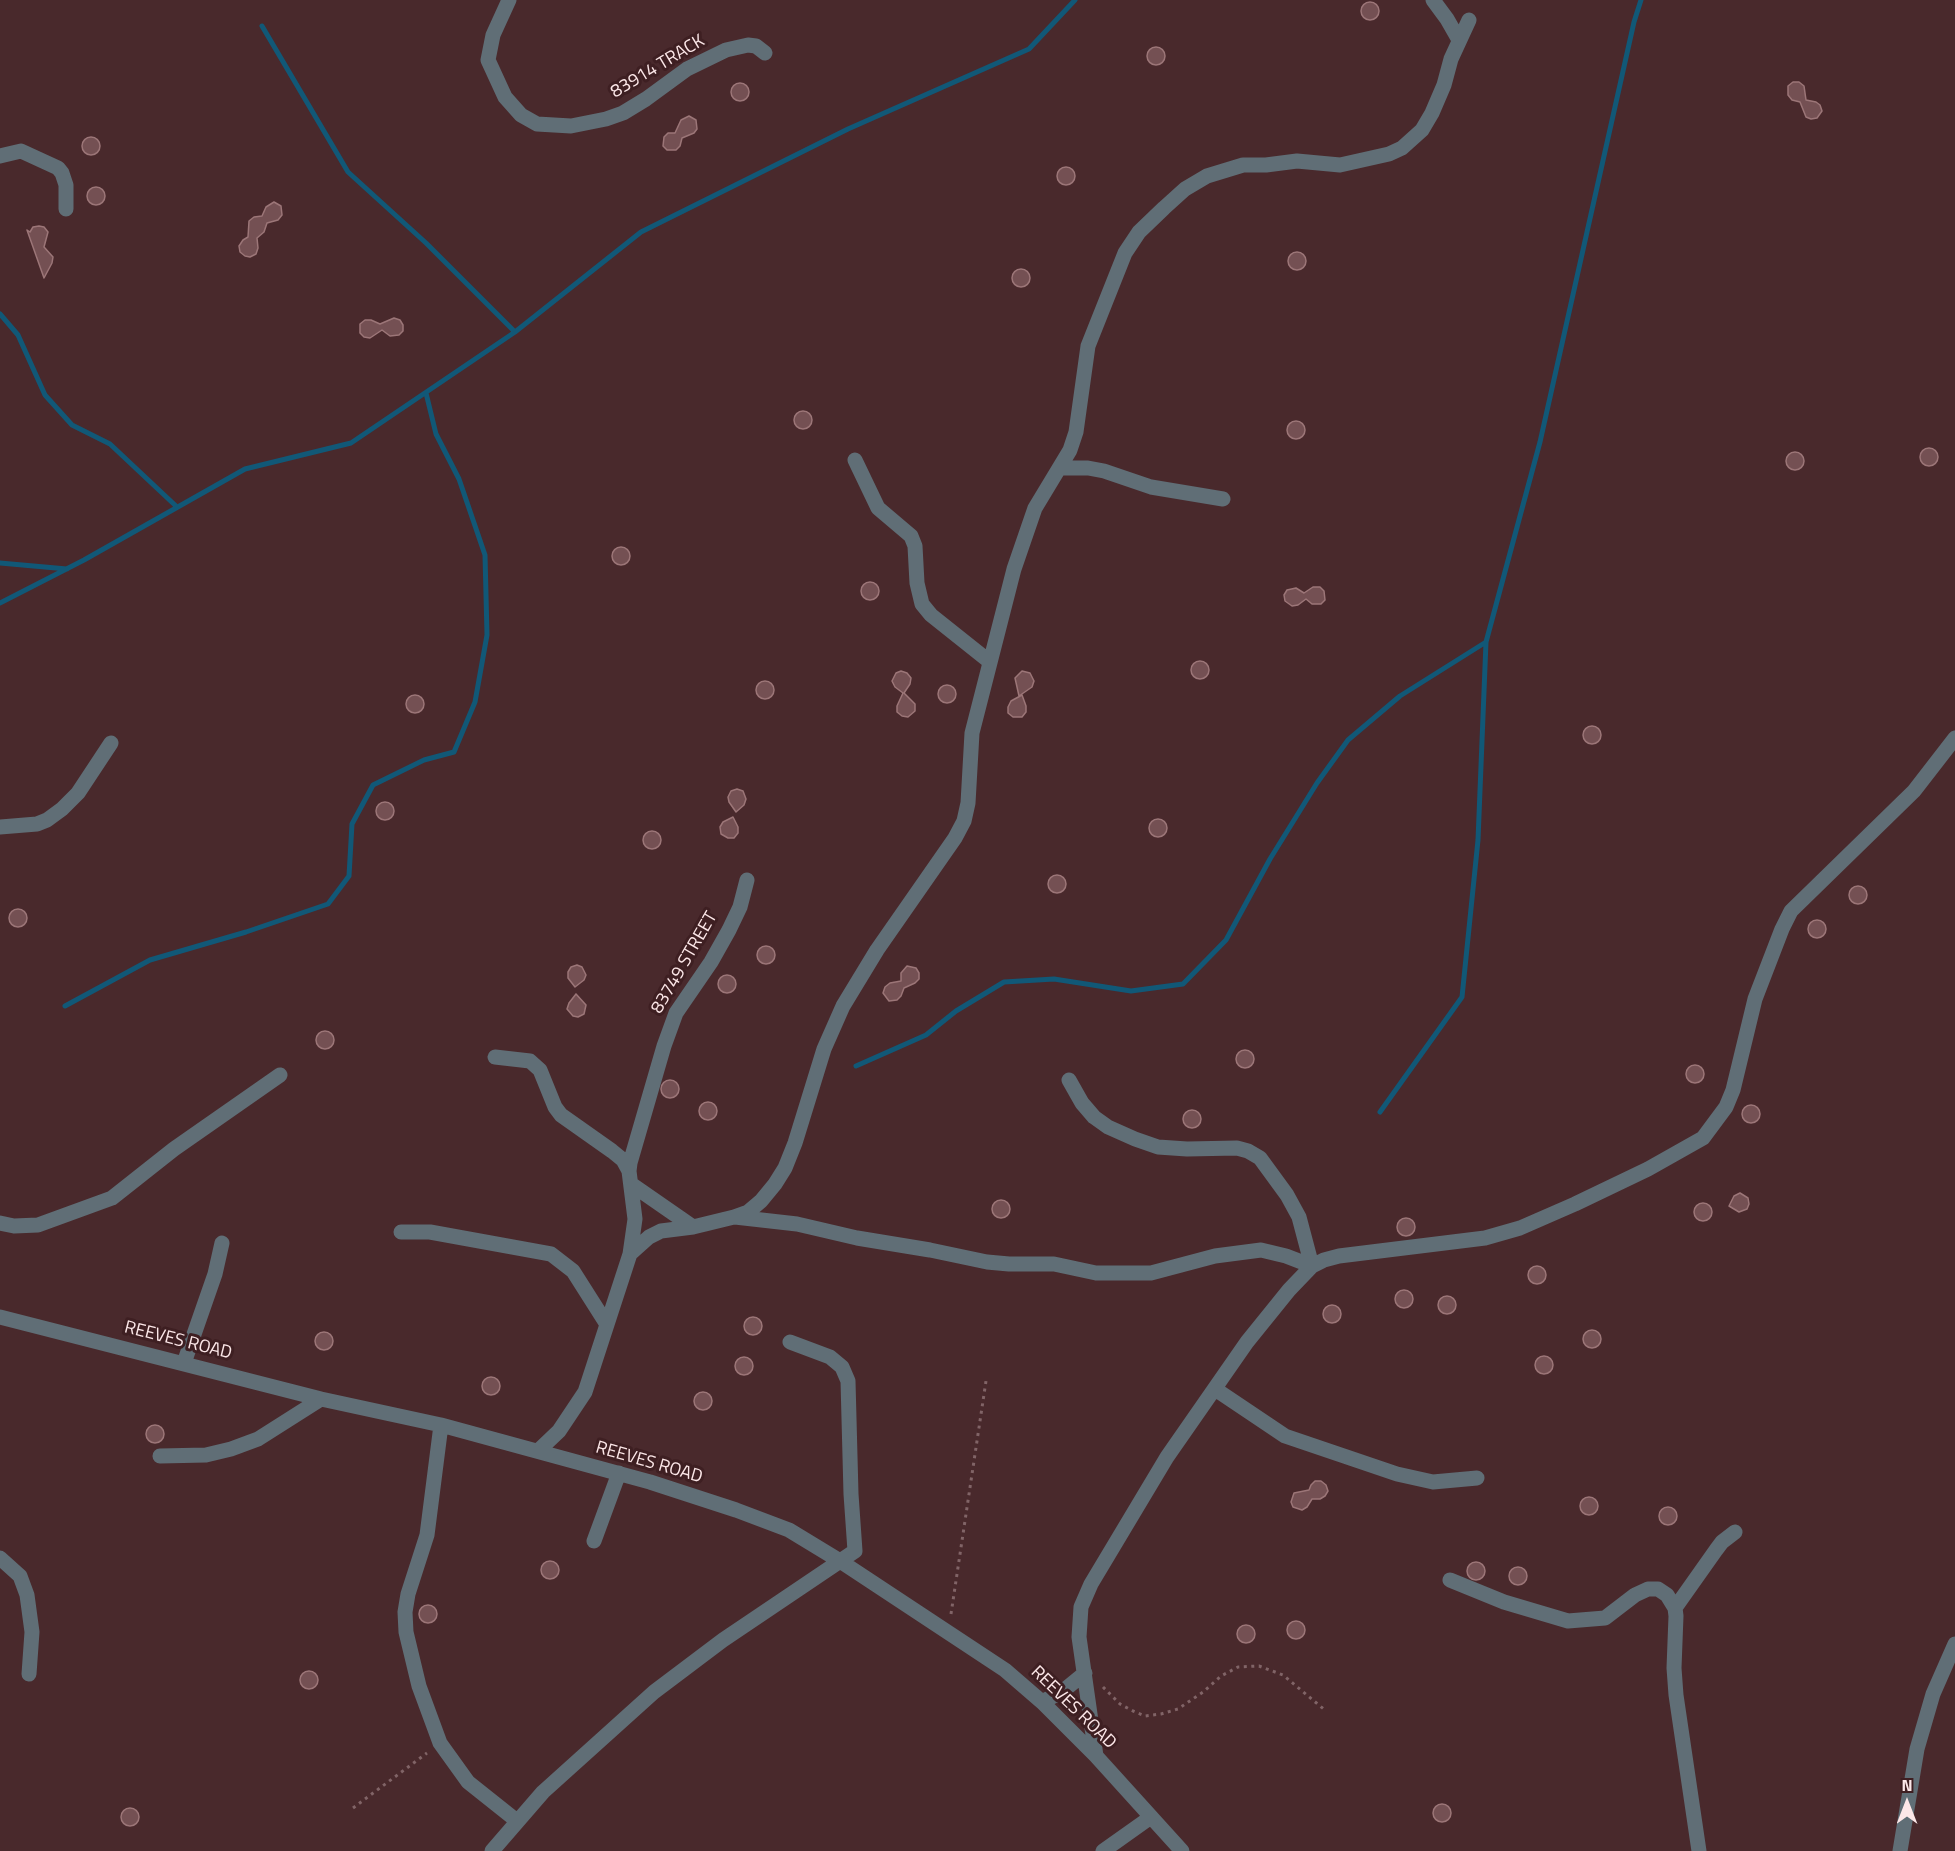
<!DOCTYPE html>
<style>
body{margin:0}
#map{position:relative;width:1955px;height:1851px;overflow:hidden;background:#49292c;font-family:"Titillium Web",sans-serif}
canvas{display:block}
.north{position:absolute;left:1877px;top:1773px;width:60px;height:60px;-webkit-text-stroke:4px #3e1f22;paint-order:stroke;rotate:0deg;font-size:16px;font-weight:700;line-height:24px;text-align:center;color:#fce7e8}
.north::after{content:'';display:block;margin:auto;width:21px;height:27px;background:#fce7e8;clip-path:polygon(50% 0,100% 100%,50% 72%,0 100%)}
</style>
<div id="map">
<canvas width="1955" height="1851"></canvas>
<div class="north">N</div>
</div>
<script>
const context = document.querySelector('canvas').getContext('2d');
context.lineJoin = 'round';
const shape = rows => new Path2D(rows.map(r => 'M' + r).join(''));
function stroke(path, color, width, dash) { context.strokeStyle = color; context.lineWidth = width; context.lineCap = dash ? 'butt' : 'round'; context.setLineDash(dash || []); context.stroke(path); }
function fillPath(path, color) { context.fillStyle = color; context.fill(path, 'evenodd'); }
function drawText(font, color, halo, rows, align = 'center') {
  context.font = font + ' "Titillium Web",sans-serif'; context.lineWidth = 6; context.setLineDash([]); context.textBaseline = 'middle'; context.strokeStyle = halo; context.fillStyle = color; for (const [text, x, y, turn = 0] of rows) {
    context.save(); context.translate(x, y); context.rotate((+turn || 0) * Math.PI / 180); context.textAlign = isNaN(turn) ? turn : align; if (halo) context.strokeText(text, 0, 0); context.fillText(text, 0, 0); context.restore();
  }
}
stroke(shape([
 [262,26,348,172,426,243,515,332],
 [0,314,18,335,45,395,72,425,110,444,177,507],
 [0,563,67,569],
 [0,603,84,560,245,469,351,443,515,332,641,232,848,129,1029,49,1075,0],
 [65,1006,150,960,246,932,328,904,349,876,352,824,373,785,424,760,454,752,475,702,487,635,485,555,459,479,436,434,426,393],
 [856,1066,926,1035,956,1011,1004,982,1054,979,1131,991,1183,984,1226,940,1270,859,1317,783,1348,740,1400,696,1486,642],
 [1380,1112,1462,997,1478,840,1486,642,1540,442,1634,22,1641,0]
]), '#115877', 5);
const building = shape([
 '1361 11a9 9 0 1 1 18 0a9 9 0 1 1-18 0Z',
 '1147 56a9 9 0 1 1 18 0a9 9 0 1 1-18 0Z',
 [1793,82,1799,82,1804,86,1806,100,1816,102,1820,105,1822,111,1817,118,1811,119,1806,117,1800,102,1792,100,1788,95,1788,86,1793,82],
 '731 92a9 9 0 1 1 18 0a9 9 0 1 1-18 0Z',
 [689,116,696,120,697,129,694,133,682,138,680,146,676,150,667,150,663,146,664,137,668,133,675,133,681,120,689,116],
 '82 146a9 9 0 1 1 18 0a9 9 0 1 1-18 0Z',
 '1057 176a9 9 0 1 1 18 0a9 9 0 1 1-18 0Z',
 '87 196a9 9 0 1 1 18 0a9 9 0 1 1-18 0Z',
 [274,202,281,206,282,215,278,220,267,223,264,232,257,238,258,248,256,254,250,257,245,256,240,252,239,246,243,240,248,237,249,221,254,217,262,216,266,207,274,202],
 [39,226,44,227,48,232,44,247,53,257,52,263,44,278,27,230,30,232,33,227,39,226],
 '1288 261a9 9 0 1 1 18 0a9 9 0 1 1-18 0Z',
 '1012 278a9 9 0 1 1 18 0a9 9 0 1 1-18 0Z',
 [394,318,400,320,403,325,403,331,399,335,390,336,382,330,370,338,364,337,360,333,360,324,365,320,371,320,380,324,394,318],
 '794 420a9 9 0 1 1 18 0a9 9 0 1 1-18 0Z',
 '1287 430a9 9 0 1 1 18 0a9 9 0 1 1-18 0Z',
 '1920 457a9 9 0 1 1 18 0a9 9 0 1 1-18 0Z',
 '1786 461a9 9 0 1 1 18 0a9 9 0 1 1-18 0Z',
 '612 556a9 9 0 1 1 18 0a9 9 0 1 1-18 0Z',
 '861 591a9 9 0 1 1 18 0a9 9 0 1 1-18 0Z',
 [1313,587,1320,587,1324,591,1325,600,1321,604,1312,604,1306,599,1298,605,1292,606,1285,601,1284,595,1287,590,1296,588,1304,593,1313,587],
 '1191 670a9 9 0 1 1 18 0a9 9 0 1 1-18 0Z',
 [901,671,907,673,911,678,910,684,904,693,915,704,915,711,908,717,902,716,897,712,897,706,903,693,895,687,892,681,896,673,901,671],
 [1022,671,1030,673,1034,681,1032,687,1019,696,1015,678,1022,671],
 '756 690a9 9 0 1 1 18 0a9 9 0 1 1-18 0Z',
 '938 694a9 9 0 1 1 18 0a9 9 0 1 1-18 0Z',
 '406 704a9 9 0 1 1 18 0a9 9 0 1 1-18 0Z',
 [1022,695,1026,706,1026,712,1022,717,1013,717,1008,713,1008,707,1011,701,1022,695],
 '1583 735a9 9 0 1 1 18 0a9 9 0 1 1-18 0Z',
 [737,789,743,791,746,799,744,805,736,812,729,802,728,797,731,791,737,789],
 '376 811a9 9 0 1 1 18 0a9 9 0 1 1-18 0Z',
 [733,817,738,827,738,833,734,838,728,838,721,834,720,827,723,822,733,817],
 '1149 828a9 9 0 1 1 18 0a9 9 0 1 1-18 0Z',
 '643 840a9 9 0 1 1 18 0a9 9 0 1 1-18 0Z',
 '1048 884a9 9 0 1 1 18 0a9 9 0 1 1-18 0Z',
 '1849 895a9 9 0 1 1 18 0a9 9 0 1 1-18 0Z',
 '9 918a9 9 0 1 1 18 0a9 9 0 1 1-18 0Z',
 '1808 929a9 9 0 1 1 18 0a9 9 0 1 1-18 0Z',
 '757 955a9 9 0 1 1 18 0a9 9 0 1 1-18 0Z',
 [577,965,582,967,586,975,584,980,575,987,568,978,568,972,571,967,577,965],
 [907,966,916,968,919,973,919,979,915,983,904,988,901,996,897,1000,889,1001,883,993,885,987,890,983,901,981,901,973,907,966],
 '718 984a9 9 0 1 1 18 0a9 9 0 1 1-18 0Z',
 [576,994,586,1005,584,1014,578,1017,573,1016,567,1009,569,1003,576,994],
 '316 1040a9 9 0 1 1 18 0a9 9 0 1 1-18 0Z',
 '1236 1059a9 9 0 1 1 18 0a9 9 0 1 1-18 0Z',
 '1686 1074a9 9 0 1 1 18 0a9 9 0 1 1-18 0Z',
 '661 1089a9 9 0 1 1 18 0a9 9 0 1 1-18 0Z',
 '699 1111a9 9 0 1 1 18 0a9 9 0 1 1-18 0Z',
 '1742 1114a9 9 0 1 1 18 0a9 9 0 1 1-18 0Z',
 '1183 1119a9 9 0 1 1 18 0a9 9 0 1 1-18 0Z',
 [1740,1193,1748,1198,1749,1204,1747,1209,1739,1212,1729,1206,1734,1196,1740,1193],
 '992 1209a9 9 0 1 1 18 0a9 9 0 1 1-18 0Z',
 '1694 1212a9 9 0 1 1 18 0a9 9 0 1 1-18 0Z',
 '1397 1227a9 9 0 1 1 18 0a9 9 0 1 1-18 0Z',
 '1528 1275a9 9 0 1 1 18 0a9 9 0 1 1-18 0Z',
 '1395 1299a9 9 0 1 1 18 0a9 9 0 1 1-18 0Z',
 '1438 1305a9 9 0 1 1 18 0a9 9 0 1 1-18 0Z',
 '1323 1314a9 9 0 1 1 18 0a9 9 0 1 1-18 0Z',
 '744 1326a9 9 0 1 1 18 0a9 9 0 1 1-18 0Z',
 '1583 1339a9 9 0 1 1 18 0a9 9 0 1 1-18 0Z',
 '315 1341a9 9 0 1 1 18 0a9 9 0 1 1-18 0Z',
 '1535 1365a9 9 0 1 1 18 0a9 9 0 1 1-18 0Z',
 '735 1366a9 9 0 1 1 18 0a9 9 0 1 1-18 0Z',
 '482 1386a9 9 0 1 1 18 0a9 9 0 1 1-18 0Z',
 '694 1401a9 9 0 1 1 18 0a9 9 0 1 1-18 0Z',
 '146 1434a9 9 0 1 1 18 0a9 9 0 1 1-18 0Z',
 [1315,1481,1321,1481,1326,1485,1328,1491,1325,1496,1320,1499,1312,1499,1307,1507,1302,1510,1293,1507,1291,1502,1294,1493,1309,1490,1311,1485,1315,1481],
 '1580 1506a9 9 0 1 1 18 0a9 9 0 1 1-18 0Z',
 '1659 1516a9 9 0 1 1 18 0a9 9 0 1 1-18 0Z',
 '541 1570a9 9 0 1 1 18 0a9 9 0 1 1-18 0Z',
 '1467 1571a9 9 0 1 1 18 0a9 9 0 1 1-18 0Z',
 '1509 1576a9 9 0 1 1 18 0a9 9 0 1 1-18 0Z',
 '419 1614a9 9 0 1 1 18 0a9 9 0 1 1-18 0Z',
 '1287 1630a9 9 0 1 1 18 0a9 9 0 1 1-18 0Z',
 '1237 1634a9 9 0 1 1 18 0a9 9 0 1 1-18 0Z',
 '300 1680a9 9 0 1 1 18 0a9 9 0 1 1-18 0Z',
 '1433 1813a9 9 0 1 1 18 0a9 9 0 1 1-18 0Z',
 '121 1817a9 9 0 1 1 18 0a9 9 0 1 1-18 0Z'
]);
fillPath(building, '#745053');
stroke(building, '#9c7678', 1.5);
stroke(shape([
 [951,1614,986,1381],
 [1103,1687,1120,1704,1133,1711,1145,1716,1161,1714,1178,1709,1203,1692,1221,1676,1238,1667,1259,1666,1283,1675,1326,1711],
 [353,1808,427,1753]
]), '#816467', 3, [3, 4.5]);
stroke(shape([
 [509,0,493,35,488,60,505,97,521,115,537,124,571,126,606,119,623,113,646,99,687,69,726,50,748,45,756,46,765,53],
 [1433,0,1447,19,1459,40],
 [0,156,21,151,58,168,62,173,66,185,66,209],
 [855,460,878,508,911,536,915,546,917,583,922,604,931,615,990,662],
 [1060,468,1088,468,1104,471,1151,487,1223,499],
 [0,827,37,824,47,820,62,809,78,793,111,743],
 [495,1057,530,1061,540,1070,555,1107,561,1115,612,1151,623,1160,629,1171],
 [1069,1080,1082,1103,1094,1117,1108,1127,1135,1139,1158,1147,1187,1149,1237,1148,1248,1151,1260,1158,1287,1195,1299,1217,1312,1266],
 [631,1184,693,1227],
 [735,1217,797,1224,857,1238,930,1250,987,1262,1009,1264,1054,1264,1096,1273,1151,1273,1215,1256,1261,1250,1286,1256,1312,1266],
 [0,1223,14,1226,38,1225,112,1198,174,1149,280,1075],
 [401,1232,430,1232,551,1254,573,1271,606,1323],
 [630,1254,649,1237,661,1231,693,1227,734,1217,748,1212,761,1201,775,1184,785,1168,795,1143,824,1049,843,1006,877,950,955,838,964,821,968,803,972,733,1014,569,1035,508,1070,450,1076,432,1088,346,1125,253,1139,232,1164,208,1185,189,1207,176,1243,165,1266,165,1297,161,1340,165,1389,154,1402,148,1422,130,1432,113,1444,85,1451,59,1469,20],
 [0,1317,321,1399,441,1425,650,1482,736,1510,789,1530,840,1561,1005,1670,1042,1702,1096,1756,1182,1851],
 [184,1363,215,1274,222,1243],
 [1215,1389,1285,1436,1397,1474,1433,1482,1477,1478],
 [441,1425,427,1535,408,1594,405,1612,406,1632,419,1686,440,1743,468,1782,517,1821],
 [538,1451,559,1431,585,1392,630,1254,635,1219,629,1171,630,1163,664,1046,676,1013,711,962,729,930,740,907,747,880],
 [160,1456,206,1455,231,1449,258,1439,321,1399],
 [594,1541,619,1473],
 [0,1558,20,1576,27,1595,32,1632,29,1674],
 [1450,1580,1504,1602,1568,1621,1605,1618,1635,1595,1648,1589,1658,1589,1667,1595,1675,1608,1676,1616,1674,1668,1676,1695,1699,1851],
 [1675,1608,1716,1550,1722,1542,1735,1532],
 [1042,1702,1063,1691,1085,1673],
 [1096,1756,1079,1637,1081,1607,1091,1584,1167,1457,1247,1342,1289,1290,1312,1266,1324,1260,1339,1256,1485,1238,1520,1228,1575,1204,1648,1169,1703,1138,1726,1107,1733,1090,1755,999,1782,929,1791,911,1914,791,1955,738],
 [492,1851,543,1792,654,1692,723,1640,855,1551,851,1494,848,1381,842,1367,830,1357,790,1342],
 [1103,1851,1151,1817],
 [1900,1851,1917,1749,1933,1694,1955,1644]
]), '#606e76', 15);
drawText('18px', '#fce7e8', '#3e1f22', [
 ["83914 TRACK",658,67,-31],
 ["83749 STREET",685,963,-60],
 ["REEVES ROAD",178,1341,14],
 ["REEVES ROAD",649,1463,16],
 ["REEVES ROAD",1073,1708,44]
]);
</script>
